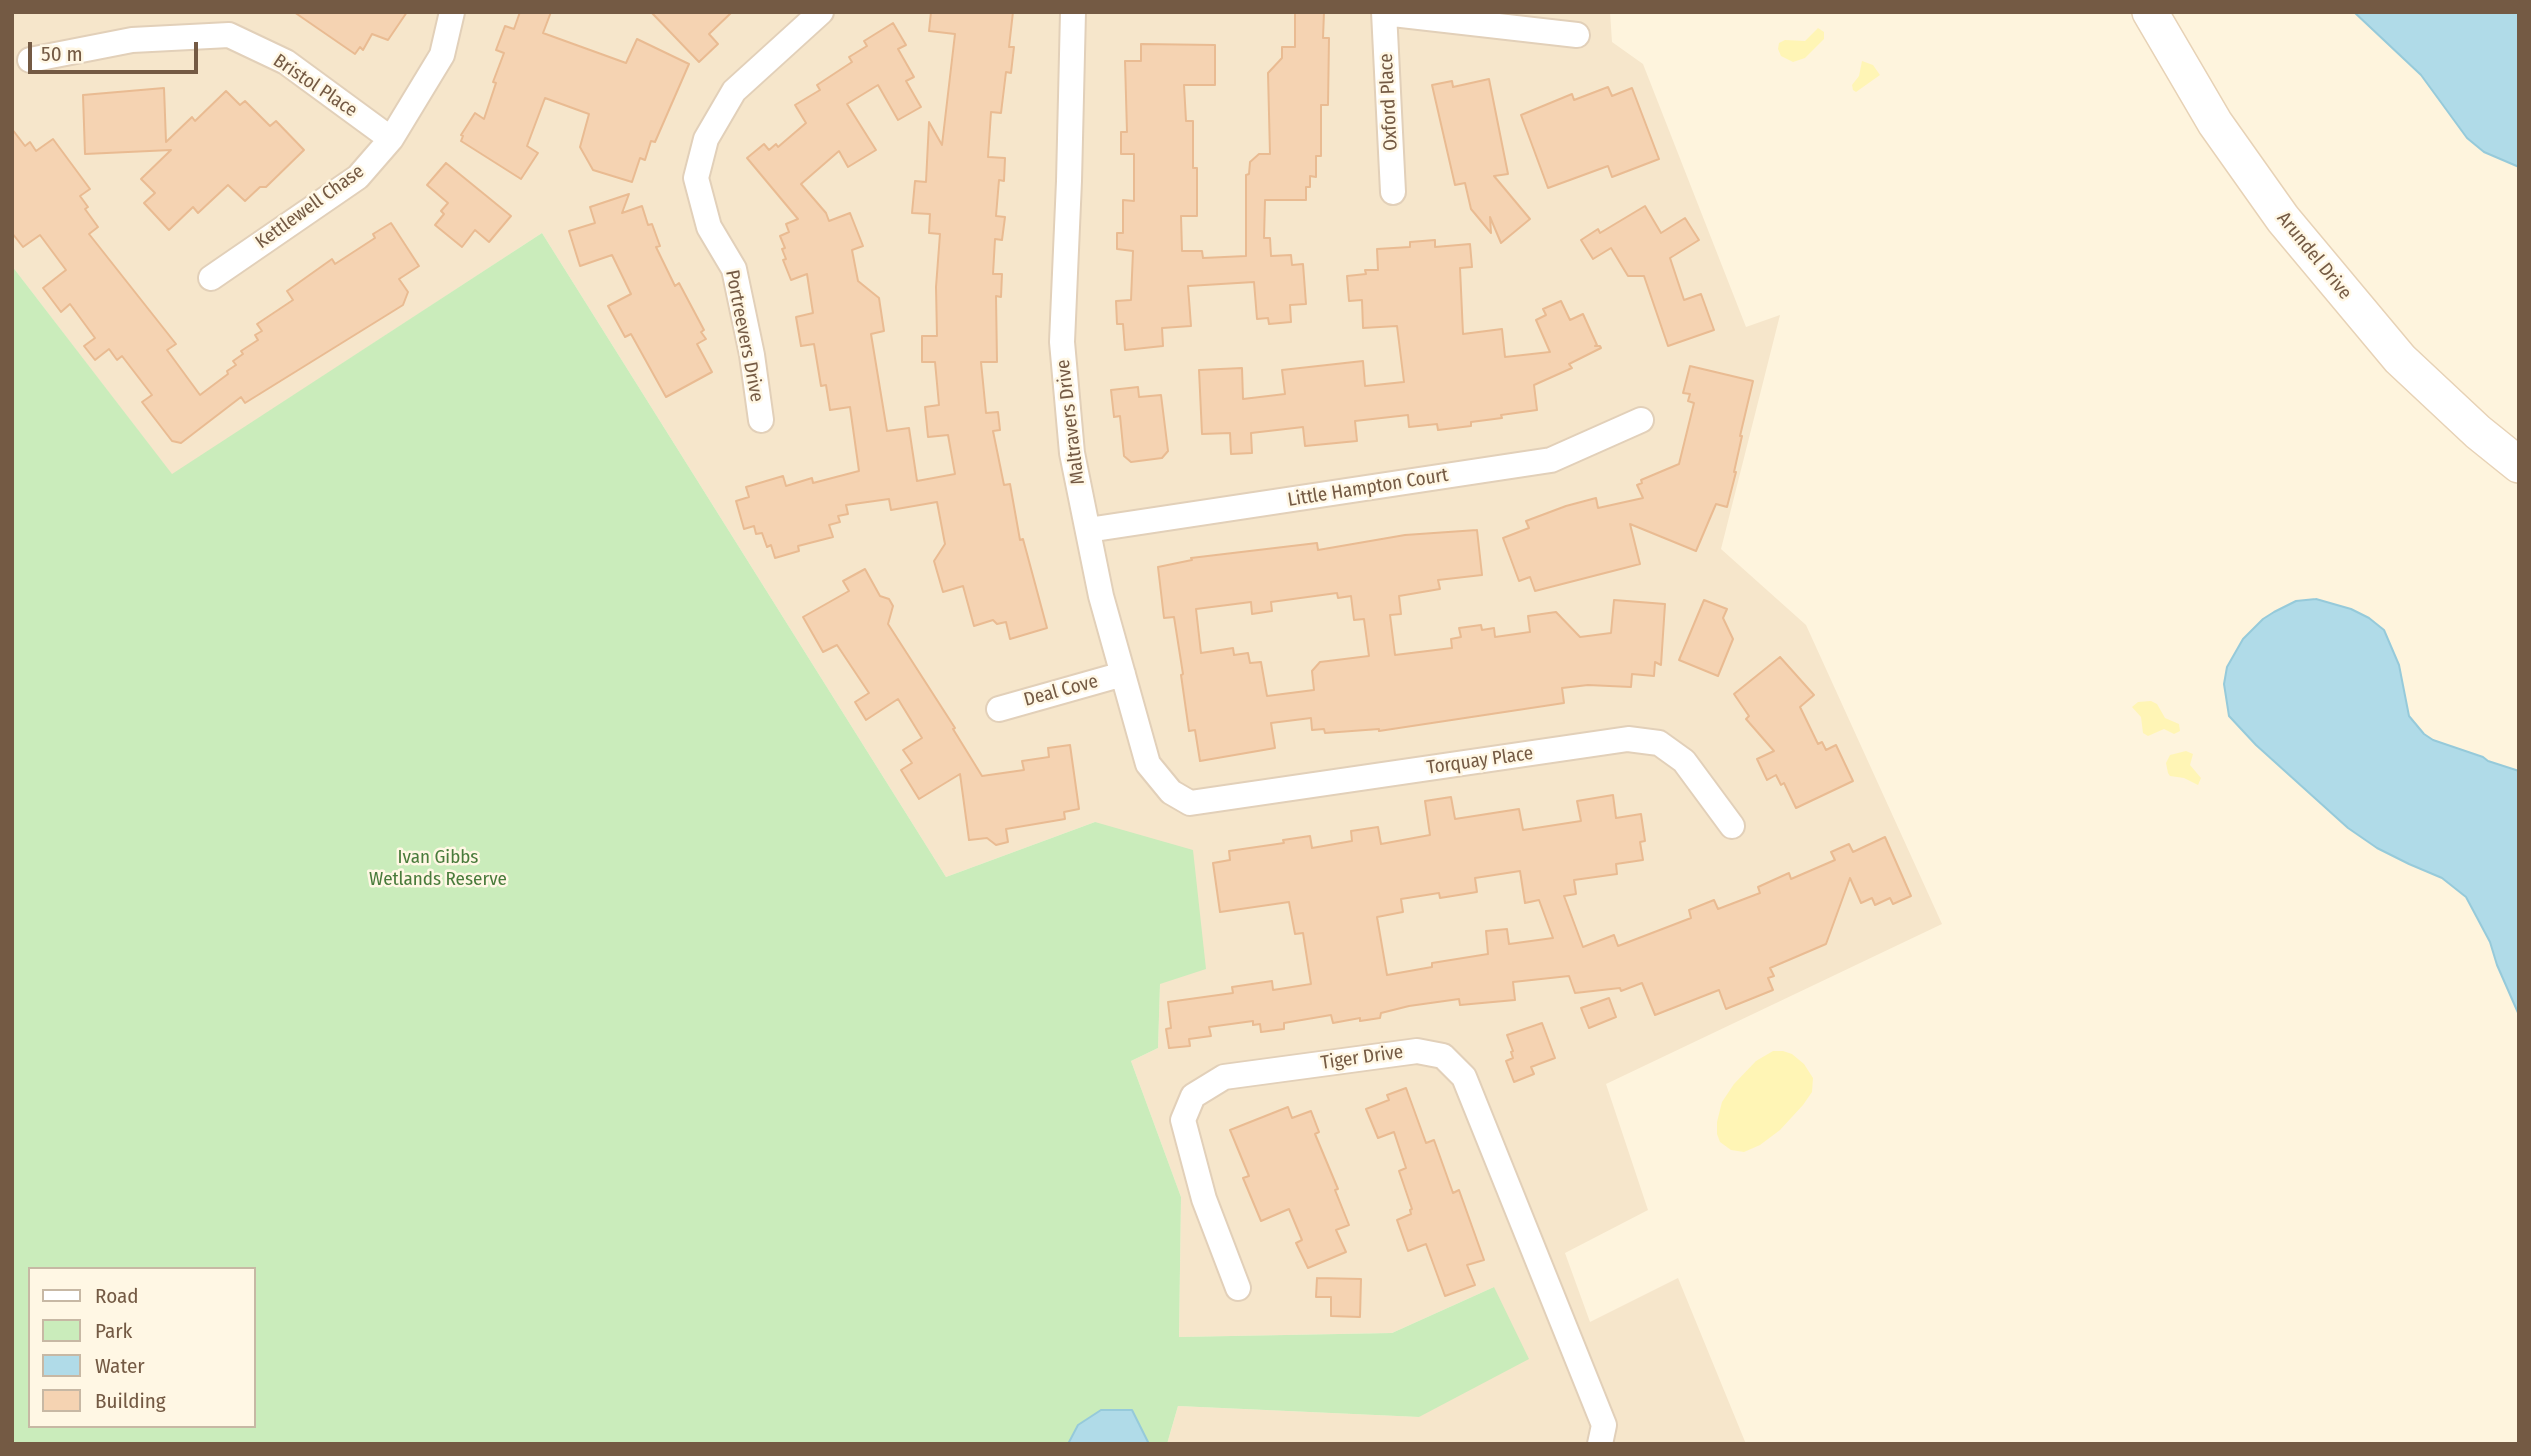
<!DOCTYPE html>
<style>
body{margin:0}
#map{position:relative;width:2531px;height:1456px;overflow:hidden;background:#fef4dd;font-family:"Fira Sans Condensed",sans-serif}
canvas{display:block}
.frame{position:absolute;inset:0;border:14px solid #745a44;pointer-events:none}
.legend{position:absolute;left:28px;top:1267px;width:228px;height:161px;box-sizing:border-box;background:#fff7e4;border:2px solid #c7b8a4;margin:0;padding:9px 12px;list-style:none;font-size:21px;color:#745a44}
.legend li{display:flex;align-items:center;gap:14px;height:35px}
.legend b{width:35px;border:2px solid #c7b8a4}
.scale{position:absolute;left:28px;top:42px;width:170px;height:32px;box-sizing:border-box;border:4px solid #745a44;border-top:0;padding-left:9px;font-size:21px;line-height:24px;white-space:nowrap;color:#745a44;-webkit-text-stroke:5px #fff7e4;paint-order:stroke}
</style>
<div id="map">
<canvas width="2531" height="1456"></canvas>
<div class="frame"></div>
<ul class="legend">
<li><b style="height:9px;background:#fff"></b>Road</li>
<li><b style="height:19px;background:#caecbb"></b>Park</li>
<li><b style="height:19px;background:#b0dbe8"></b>Water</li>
<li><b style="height:19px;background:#f5d3b2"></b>Building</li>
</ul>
<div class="scale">50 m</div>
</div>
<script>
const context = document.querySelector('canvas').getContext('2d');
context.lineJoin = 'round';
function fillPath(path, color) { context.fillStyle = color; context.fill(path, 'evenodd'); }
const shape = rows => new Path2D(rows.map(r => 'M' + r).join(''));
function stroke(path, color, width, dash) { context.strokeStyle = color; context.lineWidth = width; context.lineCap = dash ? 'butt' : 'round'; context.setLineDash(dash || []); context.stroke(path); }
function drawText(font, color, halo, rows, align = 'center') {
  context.font = font + ' "Fira Sans Condensed",sans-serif'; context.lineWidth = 5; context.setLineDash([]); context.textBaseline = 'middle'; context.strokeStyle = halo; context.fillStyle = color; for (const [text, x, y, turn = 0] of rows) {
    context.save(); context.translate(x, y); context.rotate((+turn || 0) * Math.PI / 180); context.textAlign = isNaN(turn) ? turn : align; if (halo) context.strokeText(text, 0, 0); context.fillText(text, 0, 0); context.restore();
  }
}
fillPath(shape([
 [12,12,1610,12,1612,42,1643,64,1746,327,1780,315,1721,549,1806,625,1942,924,1606,1084,1648,1210,1565,1253,1590,1322,1678,1278,1746,1444,1167,1444,1178,1406,1419,1417,1494,1287,1392,1333,1179,1337,1181,1197,1131,1061,1158,1048,1160,984,1095,822,946,877,542,233,172,475,12,266]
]), '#f6e6cb');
fillPath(shape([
 [542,233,946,877,1095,822,1193,850,1206,969,1160,984,1158,1048,1131,1061,1181,1197,1179,1337,1392,1333,1494,1287,1529,1359,1419,1417,1178,1406,1167,1444,12,1444,12,266,172,474],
 [30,1269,254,1269,254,1426,30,1426]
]), '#caecbb');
fillPath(shape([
 [1818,28,1824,32,1824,39,1805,58,1793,62,1781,56,1778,49,1779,43,1785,40,1805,41],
 [1862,61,1873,65,1880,75,1856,92,1853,90,1852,85,1859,76],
 [2151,701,2157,704,2165,718,2179,724,2180,731,2174,734,2164,729,2148,736,2143,733,2141,717,2132,707,2138,702],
 [2186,751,2193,754,2190,765,2201,778,2198,785,2184,778,2170,776,2168,773,2166,763,2170,755],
 [1773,1051,1783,1051,1792,1054,1804,1064,1813,1078,1812,1092,1803,1105,1780,1130,1760,1145,1744,1152,1731,1150,1720,1142,1717,1134,1717,1122,1722,1102,1734,1084,1756,1061]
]), '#fff5b5');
const water = shape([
 [2354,12,2519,12,2519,167,2484,152,2467,138,2421,75,2354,12],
 [2316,599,2351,609,2369,618,2384,630,2399,665,2409,716,2424,734,2433,740,2483,757,2488,761,2519,771,2519,1015,2497,965,2490,942,2466,897,2442,878,2409,864,2377,848,2348,828,2256,745,2229,716,2224,684,2227,667,2243,639,2263,619,2274,612,2296,601,2316,599],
 [1101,1410,1132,1410,1149,1444,1068,1444,1078,1425,1101,1410]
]);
fillPath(water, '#b0dbe8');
stroke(water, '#96cada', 2);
const building = shape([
 [294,12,407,12,388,40,372,34,363,50,360,47,355,54,294,12],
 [520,12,551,12,543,33,626,63,637,39,689,64,655,142,651,141,645,160,640,158,632,182,593,170,580,147,589,114,545,98,527,146,538,153,521,179,461,141,463,136,461,135,475,113,484,119,496,83,493,82,504,53,496,50,505,26,514,29,520,12],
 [651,12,732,12,709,34,718,44,699,62,651,12],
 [931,12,1013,12,1009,47,1014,47,1011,73,1006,72,1001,113,991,112,988,157,1005,158,1004,181,999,180,996,216,1005,217,1002,240,995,239,993,274,1002,274,1001,297,996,296,997,362,981,362,986,413,998,412,1000,430,993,431,1004,485,1010,484,1020,540,1023,539,1047,628,1010,639,1006,622,997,624,993,620,974,626,963,586,943,592,934,561,945,544,937,502,891,510,889,499,846,505,848,514,838,516,840,522,829,525,833,537,798,546,799,551,775,558,771,545,767,547,762,533,756,534,754,526,744,529,736,501,749,497,746,487,783,476,786,486,812,478,813,483,859,471,850,407,830,410,826,385,821,386,814,344,801,346,796,317,813,313,807,274,791,280,783,260,786,259,782,249,785,248,780,236,789,232,786,224,798,219,747,158,764,144,769,150,776,144,778,147,806,123,795,105,820,90,817,85,852,62,849,57,867,46,864,41,893,23,906,45,898,49,914,77,906,81,921,107,898,120,878,85,847,104,876,150,848,167,839,151,801,184,826,213,829,221,850,213,863,246,852,250,858,281,879,298,884,331,871,334,887,431,909,428,917,481,955,474,948,435,928,437,925,407,939,405,935,362,922,362,922,336,937,336,936,287,940,234,929,233,930,214,912,213,915,181,926,182,929,122,942,145,955,34,929,31,931,12],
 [1295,12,1324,12,1323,38,1329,38,1328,105,1321,105,1321,156,1316,156,1316,177,1310,176,1310,187,1306,187,1306,200,1265,200,1264,238,1270,238,1271,256,1291,255,1292,265,1303,264,1306,304,1290,305,1291,322,1269,324,1268,318,1257,319,1254,282,1188,286,1191,326,1162,328,1163,346,1125,350,1123,324,1117,324,1116,301,1131,300,1133,251,1117,249,1117,233,1123,233,1123,200,1134,201,1134,154,1121,154,1121,132,1127,132,1125,61,1141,61,1141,44,1215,45,1215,85,1184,85,1186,121,1193,121,1193,168,1197,168,1197,216,1181,216,1182,251,1202,251,1203,258,1246,256,1246,175,1249,174,1250,162,1259,154,1270,154,1268,73,1282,58,1282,47,1295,47,1295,12],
 [1489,79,1508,174,1494,176,1530,219,1501,243,1490,217,1491,233,1471,209,1465,183,1455,185,1432,85,1452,81,1453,87,1489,79],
 [1608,87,1612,96,1632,88,1659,159,1612,177,1608,166,1548,188,1521,115,1572,94,1574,100,1608,87],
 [164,88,166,142,192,117,195,121,226,91,240,105,245,101,270,126,276,121,304,150,266,187,260,187,245,201,228,185,198,213,193,207,169,230,144,203,155,193,141,179,171,150,85,154,83,95,164,88],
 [12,129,25,146,30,142,36,151,53,139,90,189,80,196,88,207,85,209,98,227,89,234,176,344,167,350,200,395,228,374,227,371,236,365,233,361,243,354,241,351,258,340,255,335,262,331,257,324,293,300,287,291,332,259,335,264,375,238,373,234,391,223,419,266,399,279,408,292,403,305,245,403,241,397,181,443,172,441,142,402,152,395,122,356,117,360,109,349,95,360,84,346,95,338,70,304,61,312,43,288,66,270,40,235,23,247,12,233,12,129],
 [446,163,511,216,489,242,475,230,462,247,435,225,444,214,441,211,448,203,427,185,446,163],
 [629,194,622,213,642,206,648,225,652,224,660,246,656,247,675,286,679,283,704,330,701,332,706,339,697,344,712,372,666,397,631,334,625,337,608,306,631,294,612,255,580,266,569,231,595,223,590,207,629,194],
 [1645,206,1661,233,1685,218,1699,240,1670,258,1684,300,1701,294,1714,330,1668,346,1644,276,1628,276,1611,248,1593,259,1581,240,1598,229,1600,233,1645,206],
 [1435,240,1435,247,1470,244,1472,267,1460,268,1463,334,1502,329,1505,357,1550,352,1536,320,1546,315,1543,309,1561,301,1570,320,1583,314,1597,345,1595,346,1600,346,1601,348,1569,364,1572,368,1534,385,1537,410,1501,415,1502,418,1471,422,1471,426,1438,430,1437,424,1409,427,1408,415,1355,421,1357,441,1305,446,1303,427,1251,433,1252,453,1231,454,1230,433,1202,434,1199,370,1242,368,1243,399,1285,394,1282,370,1363,361,1365,386,1404,382,1397,326,1363,328,1362,300,1349,301,1347,276,1366,274,1365,270,1378,270,1377,249,1410,247,1410,242,1435,240],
 [1690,366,1753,381,1740,436,1742,436,1734,472,1736,472,1727,507,1716,504,1696,551,1630,524,1640,564,1535,591,1530,577,1519,581,1503,538,1529,528,1526,521,1566,506,1596,498,1598,508,1643,498,1637,485,1642,483,1641,480,1679,464,1694,403,1688,401,1690,394,1683,393,1690,366],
 [1138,387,1139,397,1161,395,1168,451,1162,458,1131,462,1124,456,1120,416,1114,417,1111,390,1138,387],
 [1477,530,1482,575,1438,580,1440,589,1399,596,1401,614,1390,615,1395,655,1452,648,1451,639,1461,637,1459,628,1481,625,1482,630,1494,628,1495,637,1530,632,1528,616,1556,612,1580,637,1611,633,1614,600,1665,604,1661,665,1655,662,1654,676,1632,674,1631,687,1588,685,1562,688,1564,703,1379,731,1379,729,1325,733,1324,729,1312,730,1311,718,1271,723,1275,748,1200,761,1195,730,1189,731,1181,675,1183,674,1174,617,1164,618,1158,567,1192,560,1191,558,1216,555,1317,543,1318,550,1405,535,1477,530],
 [1337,593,1338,598,1351,596,1354,620,1364,619,1369,656,1320,662,1312,671,1314,690,1267,696,1261,662,1250,663,1248,653,1234,655,1233,648,1201,653,1196,609,1251,602,1252,614,1272,611,1271,602,1337,593],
 [865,569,880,596,889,599,893,606,888,624,955,728,953,729,982,776,1024,770,1022,761,1049,757,1048,748,1070,745,1079,809,1064,812,1065,819,1006,829,1008,842,996,845,987,838,969,840,960,774,919,799,901,770,912,763,903,750,922,738,898,699,866,720,855,702,869,693,837,645,823,652,803,617,849,591,843,581,865,569],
 [1704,600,1727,609,1723,618,1733,639,1718,676,1679,660,1704,600],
 [1780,657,1814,695,1800,707,1818,744,1822,742,1826,750,1836,745,1853,781,1796,808,1784,783,1781,785,1776,775,1767,780,1757,759,1774,751,1746,719,1749,716,1734,694,1780,657],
 [1613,795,1616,818,1641,814,1645,841,1640,842,1643,860,1616,864,1617,874,1574,880,1576,894,1564,896,1583,947,1614,935,1618,946,1691,918,1689,910,1714,900,1718,909,1760,893,1758,887,1789,873,1791,879,1835,860,1831,852,1849,844,1853,852,1885,837,1911,896,1893,904,1890,898,1875,905,1872,898,1861,903,1850,878,1826,944,1770,968,1774,976,1768,978,1773,990,1726,1009,1719,990,1655,1015,1642,983,1621,991,1620,988,1575,993,1569,976,1513,982,1515,1000,1460,1005,1459,999,1409,1006,1381,1013,1380,1018,1360,1021,1360,1018,1333,1023,1331,1015,1284,1023,1284,1029,1261,1032,1260,1024,1253,1025,1253,1021,1209,1027,1211,1036,1189,1039,1190,1046,1169,1048,1166,1029,1171,1028,1168,1002,1233,993,1232,987,1272,981,1273,990,1311,984,1303,933,1295,934,1289,902,1220,912,1213,863,1230,860,1229,851,1284,843,1283,840,1310,836,1312,848,1352,841,1351,831,1378,827,1381,844,1430,835,1425,801,1451,797,1455,819,1519,809,1523,830,1581,821,1577,801,1613,795],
 [1520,871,1525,903,1539,900,1553,938,1509,944,1507,929,1486,931,1488,954,1432,963,1432,967,1387,975,1377,917,1403,912,1401,899,1439,893,1440,898,1477,892,1475,878,1520,871],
 [1609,998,1616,1017,1589,1028,1581,1008,1609,998],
 [1542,1023,1555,1058,1531,1067,1534,1074,1514,1082,1506,1061,1513,1058,1511,1052,1513,1051,1507,1035,1542,1023],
 [1406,1088,1426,1143,1434,1140,1453,1193,1459,1190,1484,1260,1467,1265,1475,1285,1445,1296,1426,1244,1408,1251,1397,1220,1411,1214,1410,1210,1412,1209,1399,1171,1406,1168,1394,1132,1378,1138,1366,1109,1389,1100,1387,1095,1406,1088],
 [1288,1107,1292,1118,1311,1111,1319,1132,1315,1134,1338,1189,1335,1190,1349,1225,1336,1230,1346,1252,1308,1268,1296,1243,1302,1240,1289,1209,1261,1221,1243,1178,1249,1176,1230,1130,1288,1107],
 [1317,1278,1361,1279,1360,1317,1331,1316,1331,1297,1316,1297,1317,1278]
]);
fillPath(building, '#f5d3b2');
stroke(building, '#e9bb92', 2);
const minor = shape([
 [1073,12,1069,181,1062,342,1072,453,1101,596,1148,764,1171,792,1190,803,1628,739,1659,743,1684,761,1732,826],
 [1384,12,1393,192],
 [1384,13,1577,35],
 [30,60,132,40,229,35,286,62,391,139],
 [211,278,358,177,391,139,442,55,452,12],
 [761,420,752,355,734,269,709,227,696,178,706,139,734,91,821,12],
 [1088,530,1551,460,1641,420],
 [999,709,1123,674],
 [1238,1288,1204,1199,1183,1120,1193,1096,1224,1077,1417,1051,1443,1056,1464,1077,1604,1425,1600,1444]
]);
const secondary = shape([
 [2150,12,2215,123,2283,219,2400,359,2478,432,2519,465]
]);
stroke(minor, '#e2d0b9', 28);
stroke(secondary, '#e7d2b6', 38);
stroke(minor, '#fff', 24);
stroke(secondary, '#fff', 35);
drawText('19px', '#745a44', '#fff7e4', [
 ["Bristol Place",315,86,34],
 ["Oxford Place",1389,102,-93],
 ["Kettlewell Chase",310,207,-36],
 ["Arundel Drive",2314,256,51],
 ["Portreevers Drive",744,336,79],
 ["Maltravers Drive",1071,422,-97],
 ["Little Hampton Court",1368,488,-9],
 ["Deal Cove",1061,691,-15],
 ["Torquay Place",1480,761,-8],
 ["Tiger Drive",1362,1058,-8]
]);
drawText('19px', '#497b3b', '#fff7e4', [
 ["Ivan Gibbs",438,858],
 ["Wetlands Reserve",438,880]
]);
</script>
